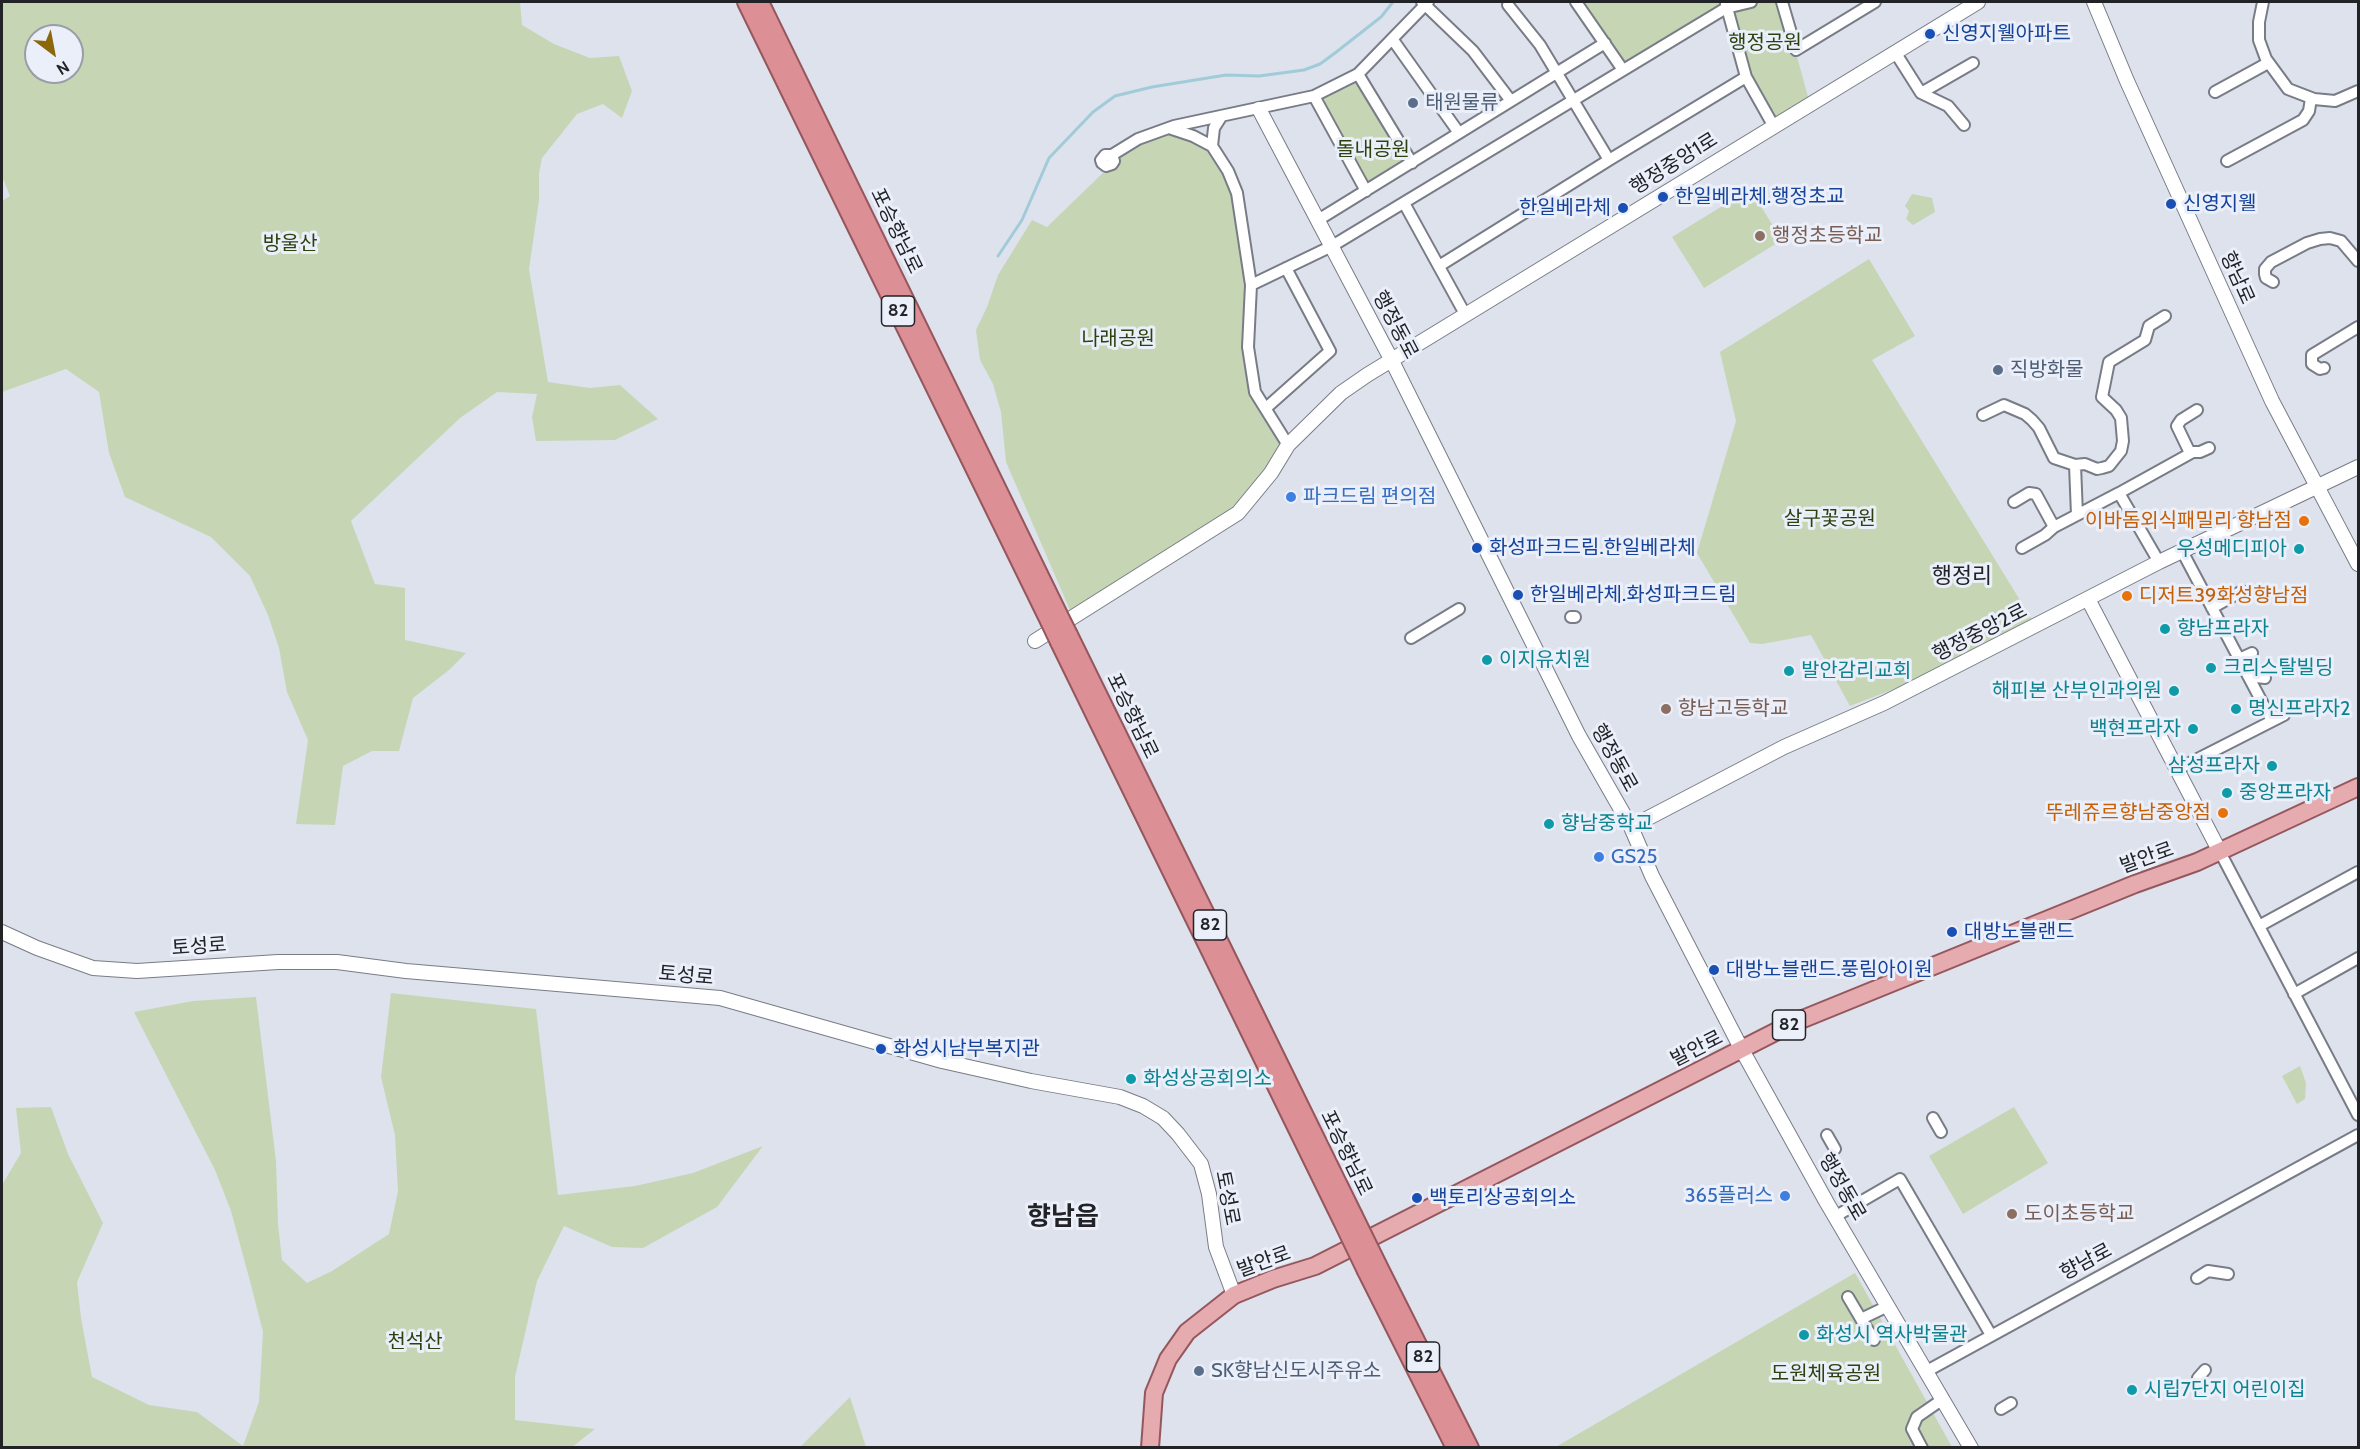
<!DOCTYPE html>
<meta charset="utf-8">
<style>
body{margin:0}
#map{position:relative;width:2360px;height:1449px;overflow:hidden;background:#dde2ed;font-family:Cabin,sans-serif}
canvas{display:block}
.frame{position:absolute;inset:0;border:3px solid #222327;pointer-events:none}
.north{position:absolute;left:24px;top:24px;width:60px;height:60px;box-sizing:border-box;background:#eaeffa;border:2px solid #9a9da6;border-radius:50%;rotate:148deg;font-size:16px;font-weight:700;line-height:24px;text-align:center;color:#222327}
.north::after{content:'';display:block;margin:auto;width:21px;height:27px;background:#8c680a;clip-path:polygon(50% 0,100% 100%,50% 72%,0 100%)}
</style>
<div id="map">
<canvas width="2360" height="1449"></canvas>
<div class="frame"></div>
<div class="north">N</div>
</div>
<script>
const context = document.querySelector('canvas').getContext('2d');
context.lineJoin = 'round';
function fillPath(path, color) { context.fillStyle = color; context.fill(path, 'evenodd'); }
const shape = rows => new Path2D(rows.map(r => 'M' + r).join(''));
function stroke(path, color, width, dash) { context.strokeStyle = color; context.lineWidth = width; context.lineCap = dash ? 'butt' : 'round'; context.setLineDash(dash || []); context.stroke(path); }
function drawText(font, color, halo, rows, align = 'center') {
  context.font = font + ' Cabin,"Noto Sans KR",sans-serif'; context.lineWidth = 6; context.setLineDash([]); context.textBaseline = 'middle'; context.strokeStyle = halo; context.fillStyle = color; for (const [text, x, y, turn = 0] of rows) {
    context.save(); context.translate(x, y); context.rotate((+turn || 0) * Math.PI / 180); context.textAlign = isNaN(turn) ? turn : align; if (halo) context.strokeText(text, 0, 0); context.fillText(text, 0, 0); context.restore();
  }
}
fillPath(shape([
 [2,2,520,2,522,25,554,44,590,58,619,56,632,91,622,118,603,104,577,114,542,158,539,173,539,200,529,269,548,382,590,388,620,385,658,419,615,440,536,441,532,417,537,394,497,392,460,418,351,521,375,584,405,588,405,640,466,653,449,670,413,698,399,751,372,751,343,766,335,825,296,824,308,740,287,692,279,648,268,615,250,576,211,537,125,497,109,453,99,392,66,369,2,392,2,201,10,196,2,176],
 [36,36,72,36,72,72,36,72],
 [1576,2,1725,2,1726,7,1751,2,1782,2,1810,104,1773,125,1746,77,1726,8,1623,70],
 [1358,74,1412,163,1366,191,1314,96],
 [1169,128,1212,146,1228,171,1251,285,1255,392,1288,445,1253,496,1073,617,1006,462,1001,412,993,384,980,360,976,330,987,307,998,275,1032,220,1047,227,1138,139],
 [1750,189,1782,240,1704,288,1672,237],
 [1912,194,1932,198,1935,212,1913,225,1906,219,1909,211,1905,206],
 [1869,259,1915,336,1872,360,2036,626,1972,659,1850,706,1811,635,1762,644,1750,643,1697,553,1736,421,1720,352],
 [391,993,536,1009,558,1195,635,1186,693,1173,763,1146,717,1207,643,1248,612,1247,564,1226,537,1281,515,1377,515,1420,595,1429,571,1448,2,1447,2,1185,21,1153,16,1108,51,1107,68,1154,103,1223,77,1282,81,1318,92,1377,149,1405,197,1412,243,1446,259,1402,263,1332,251,1285,231,1211,215,1170,134,1012,193,1001,256,997,276,1161,278,1224,282,1260,307,1283,332,1271,389,1234,398,1191,395,1135,381,1077],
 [2300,1066,2306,1083,2305,1099,2297,1104,2282,1076],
 [2014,1107,2048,1163,1963,1214,1929,1156],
 [1855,1273,1952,1447,1554,1448],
 [850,1397,866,1447,800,1447]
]), '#c6d6b5');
stroke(shape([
 [998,256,1022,220,1049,158,1093,112,1115,96,1152,87,1226,75,1259,76,1304,70,1320,64,1335,53,1381,17,1393,2]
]), '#a1cbd9', 3);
const minor = shape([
 [1422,2,1473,51,1511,101],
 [1576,2,1623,70],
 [1782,2,1796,50,1875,2],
 [2263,2,2259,22,2259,40,2266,59,2288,89,2314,99,2335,101,2358,91],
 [1726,4,1746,77,1773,125],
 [1508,5,1540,45,1609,160,1746,77],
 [1393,40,1459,133],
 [1895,52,1921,93,1948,106,1964,125],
 [1358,74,1412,163],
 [2215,92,2268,63],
 [1921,93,1973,63],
 [1314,96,1366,191],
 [1221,117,1214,128,1212,146,1228,171,1237,193,1251,285,1248,347,1255,392,1288,445],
 [1169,128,1193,136,1212,146],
 [1112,155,1114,161,1112,164,1106,166,1102,163,1101,160,1105,155,1112,155,1138,139,1174,126,1314,96,1358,74,1428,2],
 [2227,161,2303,120,2309,111,2311,98],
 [1404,203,1465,314],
 [1318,220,1605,43],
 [1439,266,1609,160],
 [2273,282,2266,278,2265,274,2265,269,2271,262,2307,243,2320,239,2330,238,2341,241,2358,261],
 [1251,285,1332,246,1726,8,1751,2],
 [2324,368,2320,369,2312,364,2312,355,2358,327],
 [1266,408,1330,351,1286,268],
 [1983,415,2004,405,2025,414,2032,420,2039,428,2054,458,2075,465,2077,515],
 [2190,453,2177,426,2181,420,2197,410],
 [2075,465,2085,464,2097,469,2102,468,2109,466,2121,451,2123,441,2121,418,2116,410,2102,397,2109,362,2145,340,2149,326,2165,316],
 [2014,502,2029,493,2036,494,2054,527],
 [2022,548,2045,535,2054,527,2119,493],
 [2182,551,2272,721],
 [2159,562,2119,493,2193,452,2200,452,2209,448],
 [2212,608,2242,591],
 [1571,617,1575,617],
 [1411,638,1459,609],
 [2239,659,2252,653],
 [2248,676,2265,678],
 [2178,769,2284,715],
 [2220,852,2358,1115],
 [2259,926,2358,872],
 [2294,994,2358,958],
 [1933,1118,1941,1132],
 [1827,1135,1835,1149],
 [1836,1216,1900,1179,1991,1335],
 [2197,1278,2208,1271,2228,1274],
 [1848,1297,1861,1319],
 [1874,1340,1861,1319,1888,1306],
 [1927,1371,2358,1135],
 [2198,1378,2205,1370],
 [2001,1409,2011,1403],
 [1922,1448,1912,1429,1917,1417,1943,1399]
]);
const tertiary = shape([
 [2094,2,2127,81,2272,401,2358,564],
 [1259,109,1391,359,1579,736,1631,827,1652,876,1742,1050,1827,1203,1971,1448],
 [2088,599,2220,852],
 [1035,641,1238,513,1271,473,1288,445,1341,393,1367,375,1978,2],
 [1631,827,1784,747,1884,703,2159,562,2358,467],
 [2,932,37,948,93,968,137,971,278,962,337,962,406,971,720,998,942,1061,1031,1081,1120,1097,1143,1106,1163,1118,1178,1134,1201,1164,1209,1194,1216,1247,1234,1295]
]);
const primary = shape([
 [1150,1448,1154,1393,1168,1359,1187,1332,1234,1295,1273,1279,1315,1266,1793,1023,2135,884,2197,862,2358,787]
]);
const trunk = shape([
 [746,2,1049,621],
 [760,2,1059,615],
 [1069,635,1353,1214],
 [1059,642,1341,1219],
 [1378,1265,1470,1448],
 [1366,1271,1455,1448]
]);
stroke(minor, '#787c86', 14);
stroke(tertiary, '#787c86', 16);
stroke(primary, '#95575d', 20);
stroke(trunk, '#95575d', 20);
stroke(minor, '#fff', 10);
stroke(tertiary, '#fff', 14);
stroke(primary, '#e5abaf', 16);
stroke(trunk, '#dc8f94', 16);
const trunkBridge = shape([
 [1059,615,1069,635],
 [1049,621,1059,642],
 [1353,1214,1378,1265],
 [1341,1219,1366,1271]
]);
stroke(trunkBridge, '#95575d', 20, []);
stroke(trunkBridge, '#dc8f94', 16);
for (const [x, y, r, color] of [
 [1930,34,6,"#1a4fb4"],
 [1413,103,6,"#5c6f8a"],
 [1663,197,6,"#1a4fb4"],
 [2171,204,6,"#1a4fb4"],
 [1623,208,6,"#1a4fb4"],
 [1760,236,6,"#8d6e63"],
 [1998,370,6,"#5c6f8a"],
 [1291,497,6,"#3f7fe0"],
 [2304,521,6,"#e8710a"],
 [1477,548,6,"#1a4fb4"],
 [2299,549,6,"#0f9aa8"],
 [1518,595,6,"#1a4fb4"],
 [2127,596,6,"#e8710a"],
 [2165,629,6,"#0f9aa8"],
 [1487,660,6,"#0f9aa8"],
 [2211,668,6,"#0f9aa8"],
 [1789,671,6,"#0f9aa8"],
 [2174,691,6,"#0f9aa8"],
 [1666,709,6,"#8d6e63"],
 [2236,709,6,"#0f9aa8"],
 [2193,729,6,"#0f9aa8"],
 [2272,766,6,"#0f9aa8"],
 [2227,793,6,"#0f9aa8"],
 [2223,813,6,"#e8710a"],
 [1549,824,6,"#0f9aa8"],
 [1599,857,6,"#3f7fe0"],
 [1952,932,6,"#1a4fb4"],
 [1714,970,6,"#1a4fb4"],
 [881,1049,6,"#1a4fb4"],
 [1131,1079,6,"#0f9aa8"],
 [1785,1196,6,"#3f7fe0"],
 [1417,1198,6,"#1a4fb4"],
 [2012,1214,6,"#8d6e63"],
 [1804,1335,6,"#0f9aa8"],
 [1199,1371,6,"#5c6f8a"],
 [2132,1390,6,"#0f9aa8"]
]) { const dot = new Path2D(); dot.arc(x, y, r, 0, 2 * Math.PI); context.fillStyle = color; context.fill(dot); stroke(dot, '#eaeffa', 2); }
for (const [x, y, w] of [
 [898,311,33],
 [1210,925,33],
 [1789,1025,33],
 [1423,1357,33]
]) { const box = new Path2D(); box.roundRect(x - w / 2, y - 15, w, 30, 4.5); context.fillStyle = '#eaeffa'; context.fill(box); stroke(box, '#222327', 1.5); }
drawText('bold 18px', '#222327', null, [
 ["82",898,311],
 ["82",1210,925],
 ["82",1789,1025],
 ["82",1423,1357]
]);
drawText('20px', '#164399', '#eaeffa', [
 ["신영지웰아파트",1942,34],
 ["한일베라체.행정초교",1675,197],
 ["신영지웰",2183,204],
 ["한일베라체",1611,208,"right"],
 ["화성파크드림.한일베라체",1489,548],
 ["한일베라체.화성파크드림",1530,595],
 ["대방노블랜드",1964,932],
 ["대방노블랜드.풍림아이원",1726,970],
 ["화성시남부복지관",893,1049],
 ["백토리상공회의소",1429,1198]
], 'left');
drawText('20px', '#2d410d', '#eaeffa', [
 ["행정공원",1765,43],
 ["돌내공원",1373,150],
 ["방울산",290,244],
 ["나래공원",1118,339],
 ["살구꽃공원",1830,519],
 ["천석산",415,1342],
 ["도원체육공원",1826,1374]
]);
drawText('20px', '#4e5e75', '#eaeffa', [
 ["태원물류",1425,103],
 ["직방화물",2010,370],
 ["SK향남신도시주유소",1211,1371]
], 'left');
drawText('20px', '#222327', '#eaeffa', [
 ["행정중앙1로",1674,164,-32],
 ["포승향남로",896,231,64],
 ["향남로",2237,278,66],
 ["행정동로",1395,325,62],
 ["행정중앙2로",1980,633,-27],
 ["포승향남로",1132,716,64],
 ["행정동로",1614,758,61],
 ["발안로",2147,858,-20],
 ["토성로",199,947,-4],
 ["토성로",686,976,5],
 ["발안로",1697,1049,-27],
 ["포승향남로",1346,1153,64],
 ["행정동로",1842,1187,60],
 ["토성로",1227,1198,79],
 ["발안로",1264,1262,-20],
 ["향남로",2086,1262,-28]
]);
drawText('20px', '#785e54', '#eaeffa', [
 ["행정초등학교",1772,236],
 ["향남고등학교",1678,709],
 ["도이초등학교",2024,1214]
], 'left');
drawText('20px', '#366cbe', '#eaeffa', [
 ["파크드림 편의점",1303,497],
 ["GS25",1611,857],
 ["365플러스",1773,1196,"right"]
], 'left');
drawText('20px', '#c56008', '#eaeffa', [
 ["이바돔외식패밀리 향남점",2292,521],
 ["디저트39화성향남점",2139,596,"left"],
 ["뚜레쥬르향남중앙점",2211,813]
], 'right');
drawText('20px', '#0d838f', '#eaeffa', [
 ["우성메디피아",2287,549,"right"],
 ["향남프라자",2177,629],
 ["이지유치원",1499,660],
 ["크리스탈빌딩",2223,668],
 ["발안감리교회",1801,671],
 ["해피본 산부인과의원",2162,691,"right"],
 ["명신프라자2",2248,709],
 ["백현프라자",2181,729,"right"],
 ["삼성프라자",2260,766,"right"],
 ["중앙프라자",2239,793],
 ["향남중학교",1561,824],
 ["화성상공회의소",1143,1079],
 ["화성시 역사박물관",1816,1335],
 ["시립7단지 어린이집",2144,1390]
], 'left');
drawText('22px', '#222327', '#eaeffa', [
 ["행정리",1962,577]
]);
drawText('bold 26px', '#222327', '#eaeffa', [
 ["향남읍",1063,1217]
]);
</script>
